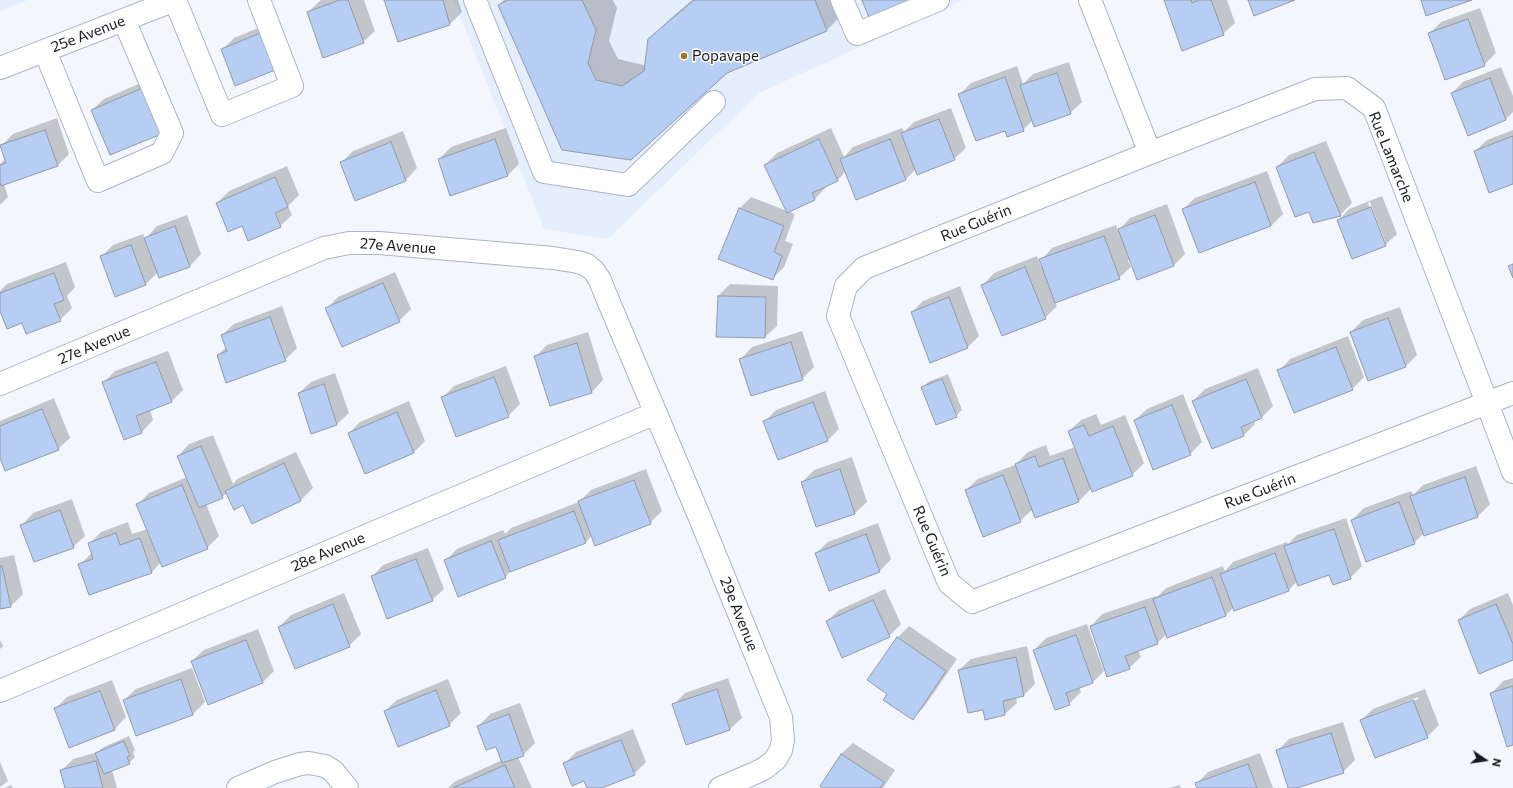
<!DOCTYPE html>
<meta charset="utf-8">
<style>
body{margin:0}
#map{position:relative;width:1513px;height:788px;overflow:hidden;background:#f3f7fd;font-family:Commissioner,sans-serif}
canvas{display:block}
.north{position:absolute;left:1465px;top:740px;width:40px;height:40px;-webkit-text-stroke:3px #fff;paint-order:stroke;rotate:103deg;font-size:11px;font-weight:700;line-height:16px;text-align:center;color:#16191f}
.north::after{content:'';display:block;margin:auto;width:14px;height:18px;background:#16191f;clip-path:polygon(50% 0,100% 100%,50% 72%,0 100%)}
</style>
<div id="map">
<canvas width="1513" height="788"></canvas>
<div class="north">N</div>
</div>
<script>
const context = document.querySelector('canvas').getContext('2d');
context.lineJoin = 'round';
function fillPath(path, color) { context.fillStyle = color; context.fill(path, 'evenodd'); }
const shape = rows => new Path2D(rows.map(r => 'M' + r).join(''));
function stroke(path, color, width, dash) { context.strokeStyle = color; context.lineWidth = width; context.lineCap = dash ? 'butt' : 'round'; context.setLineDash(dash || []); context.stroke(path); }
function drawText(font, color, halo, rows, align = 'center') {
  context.font = font + ' Commissioner,sans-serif'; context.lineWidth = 3; context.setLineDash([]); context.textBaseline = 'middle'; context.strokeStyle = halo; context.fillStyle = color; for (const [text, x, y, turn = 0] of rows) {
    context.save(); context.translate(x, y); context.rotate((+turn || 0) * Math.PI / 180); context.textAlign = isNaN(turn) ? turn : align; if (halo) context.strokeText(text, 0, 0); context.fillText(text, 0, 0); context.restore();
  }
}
fillPath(shape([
 [0,0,28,0,0,11],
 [454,0,963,0,759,93,608,239,544,229]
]), '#e5eefc');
fillPath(shape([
 [321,0,364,0,375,31,363,42,308,12],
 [385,0,458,0,462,12,450,24,398,41],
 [504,0,613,0,617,8,609,41,618,59,644,65,646,63,649,39,671,18,692,0,845,0,848,9,827,30,726,72,630,159,499,5],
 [1165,0,1227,0,1235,23,1223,34],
 [1480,8,1496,53,1484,65,1429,34,1441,22],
 [275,21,289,56,222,50,234,38],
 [1069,62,1082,102,1070,113,1033,120,1023,130,1005,129,960,94,971,83,1017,66,1023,84,1033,74],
 [1501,67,1513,96,1513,112,1506,119,1468,134,1452,93,1463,82],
 [157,76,175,120,92,110,104,99],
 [951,108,966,148,954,159,916,169,906,179,846,171,838,180,826,186,826,187,815,199,788,211,795,214,785,241,793,244,784,267,772,279,740,208,751,197,787,211,765,165,777,153,831,128,844,157,853,147,902,128,904,132,914,122],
 [57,118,69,154,58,165,4,184,8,197,0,205,0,164,5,159,1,146,13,134],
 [506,128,519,164,507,176,439,159,451,147],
 [1513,130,1513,183,1475,151,1487,140],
 [403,131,417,168,406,180,356,200,341,163,353,151],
 [1326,141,1352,203,1340,215,1277,167,1289,155],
 [287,166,299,195,288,206,292,215,280,226,242,225,217,203,229,191],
 [1267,171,1283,214,1271,226,1200,252,1183,209,1195,198],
 [1382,196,1397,234,1385,245,1338,221,1349,209],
 [1370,202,1385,241,1382,241,1368,203],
 [1167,204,1185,254,1174,265,1128,260,1131,267,1119,278,1055,302,1057,306,1045,318,983,285,994,273,1037,256,1041,267,1043,266,1041,260,1052,248,1116,225,1118,231,1130,218],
 [187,215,201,254,190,266,158,272,146,284,116,296,101,257,113,245,143,234,145,239,157,226],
 [66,262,75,287,67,296,72,308,60,320,23,322,0,308,0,291,7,284],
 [395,272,411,309,399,321,326,309,338,297],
 [730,284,778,286,777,326,765,337,717,336,718,296],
 [960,286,979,336,968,347,931,362,912,312,923,301],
 [282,306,297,348,285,360,218,355,226,347,222,335,234,324],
 [1400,307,1417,355,1406,366,1351,332,1363,320],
 [802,331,814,367,802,379,741,359,752,347],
 [588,332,603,380,592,392,551,405,535,357,547,345],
 [1348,336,1364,377,1352,389,1295,412,1279,371,1290,359],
 [168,351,183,390,171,402,150,410,153,420,142,432,125,439,104,382,115,371],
 [506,366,520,404,508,416,442,398,454,386],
 [1258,368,1273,406,1262,417,1254,421,1255,424,1244,435,1193,401,1205,389],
 [335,373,349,413,337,424,312,432,299,393,311,382],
 [948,374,962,410,956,416,922,388,928,382],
 [825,391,839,429,828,440,764,422,776,410],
 [1183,394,1202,442,1190,454,1135,420,1147,409],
 [54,398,70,438,58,449,0,455,0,421],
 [409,401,425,441,414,452,349,433,360,422],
 [1096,414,1101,425,1125,415,1144,463,1132,475,1092,488,1079,501,1036,517,1033,509,1020,521,966,490,978,479,1015,465,1028,452,1046,445,1050,456,1075,447,1069,431,1081,420],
 [213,435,233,484,237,479,296,452,313,488,301,500,253,522,244,504,227,493,222,497,206,504,219,536,207,548,161,562,152,572,79,565,92,553,89,544,101,532,128,522,132,534,148,529,138,504,149,493,187,477,178,456,189,444],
 [852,457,867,502,855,513,816,526,802,482,814,470],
 [1476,466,1490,504,1478,516,1425,535,1424,533,1414,543,1352,520,1364,508,1411,491,1413,495,1423,485],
 [646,469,662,511,650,523,592,535,586,542,513,569,505,577,445,561,457,549,503,530,505,534,511,528,579,502,591,490],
 [72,499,85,536,73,547,22,525,33,513],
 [1346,518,1362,566,1350,578,1330,574,1297,581,1289,590,1234,607,1226,615,1167,634,1157,643,1138,650,1141,657,1129,668,1091,626,1102,614,1156,596,1157,597,1166,588,1223,566,1225,571,1233,562,1287,542,1288,544,1297,535],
 [878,523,891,559,880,571,830,590,816,553,828,542],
 [428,548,444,589,432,600,372,577,383,565],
 [14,555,23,594,11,606,0,608,0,558],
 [885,589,901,624,889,636,827,621,839,610],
 [344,593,361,634,349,646,279,627,291,615],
 [1508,593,1513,605,1513,659,1459,620,1470,609],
 [1087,624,1104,671,1092,683,1079,687,1081,692,1069,704,1034,650,1046,638],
 [909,626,957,659,924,707,912,719,888,694,868,680,898,637],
 [258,629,274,671,262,683,192,661,204,650],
 [0,640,3,646,0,649],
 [1027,646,1035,684,1024,695,1016,697,1017,703,1005,714,984,709,959,670,971,659],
 [192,668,205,702,193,714,137,735,124,700,136,689],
 [728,678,742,718,730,729,686,744,673,705,685,693],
 [1513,678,1513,744,1492,693,1503,681],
 [448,679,461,713,449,725,385,711,397,700],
 [112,680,126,717,115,729,70,747,55,709,67,697],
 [1425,689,1439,725,1427,737,1361,720,1373,709],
 [1418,697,1418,699,1374,716,1374,714],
 [520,703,535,743,523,755,518,757,532,788,448,788,454,782,502,760,497,746,479,726,490,714],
 [1343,722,1355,760,1343,772,1294,788,1289,788,1277,751,1289,739],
 [633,729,646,762,634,774,599,788,588,788,585,780,565,763,576,752],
 [129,736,135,750,133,752,135,757,129,763,112,770,117,788,66,788,62,770,73,759,98,752,102,748],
 [853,743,895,770,883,788,824,788,821,786,841,754],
 [1260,753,1273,788,1198,788,1196,784,1208,772],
 [0,762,8,781,0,787],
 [11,785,13,788,5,788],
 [1179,785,1181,788,1170,788]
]), '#0003');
const building = shape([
 [340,0,348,0,364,43,323,58,307,12,340,0],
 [384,0,443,0,450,25,398,42,384,0],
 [508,0,582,0,596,30,588,63,596,80,622,86,644,71,648,39,694,0,815,0,827,31,727,73,631,160,562,150,498,5,508,0],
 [862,0,917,0,870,20,862,0],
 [1164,0,1191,0,1192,3,1199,0,1211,0,1224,35,1182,51,1164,0],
 [1248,0,1295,0,1254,16,1248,0],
 [1421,0,1472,0,1426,16,1421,0],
 [1468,19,1485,66,1445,80,1428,33,1468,19],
 [263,32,278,69,235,86,221,49,263,32],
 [1057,73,1071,114,1034,127,1020,85,1057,73],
 [1005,77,1024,131,1007,137,1005,131,976,141,958,94,1005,77],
 [1490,78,1506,120,1468,136,1451,93,1490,78],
 [145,87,164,133,110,155,91,110,145,87],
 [939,119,955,160,917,175,901,133,939,119],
 [45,130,58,166,1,186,0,182,0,165,6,163,0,145,45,130],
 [1513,136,1513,184,1489,193,1474,151,1513,136],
 [495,139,508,176,450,196,438,159,495,139],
 [819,139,838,181,812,193,815,200,787,213,764,165,819,139],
 [890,139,906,180,856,200,840,159,890,139],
 [391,142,406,181,355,201,340,162,391,142],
 [1314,152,1341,216,1313,223,1309,212,1295,217,1276,167,1314,152],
 [275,177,288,207,275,213,281,227,248,241,242,226,228,232,216,203,275,177],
 [1255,182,1271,226,1199,253,1182,209,1255,182],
 [1371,207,1386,246,1352,259,1337,220,1371,207],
 [739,208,784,226,774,252,782,256,773,280,718,259,739,208],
 [1155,215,1174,266,1137,280,1118,229,1155,215],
 [175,226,190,267,159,278,144,238,175,226],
 [1104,236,1120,279,1055,303,1039,259,1104,236],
 [131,245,146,285,115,297,100,256,131,245],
 [1513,264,1513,278,1508,266,1513,264],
 [1025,267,1046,319,1002,336,981,285,1025,267],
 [54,273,64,300,54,304,61,321,26,334,22,323,7,329,0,311,0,293,54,273],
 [383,283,400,322,342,347,325,308,383,283],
 [718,296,766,297,765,338,716,337,718,296],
 [949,297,968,348,930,363,911,312,949,297],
 [270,317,286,361,226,383,217,355,227,351,221,335,270,317],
 [1388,318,1406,367,1368,381,1350,332,1388,318],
 [791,342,803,380,751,396,739,359,791,342],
 [577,343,592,393,550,406,534,356,577,343],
 [1336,347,1353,390,1294,413,1277,370,1336,347],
 [156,362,172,402,136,416,142,433,124,440,102,382,156,362],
 [494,377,509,417,456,437,441,397,494,377],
 [942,379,957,417,936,425,921,387,942,379],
 [1246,379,1262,418,1241,427,1244,436,1212,449,1192,401,1246,379],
 [324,384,337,425,311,434,298,393,324,384],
 [813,402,828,441,778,460,763,421,813,402],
 [1172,405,1191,455,1153,470,1134,420,1172,405],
 [42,409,59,450,5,471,0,458,0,426,42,409],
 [397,412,414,453,365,474,348,433,397,412],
 [1084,425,1089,436,1113,426,1133,476,1092,492,1068,431,1084,425],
 [201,446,223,498,199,508,177,456,201,446],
 [1035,456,1039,467,1063,458,1079,502,1035,518,1015,464,1035,456],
 [284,463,301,501,252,524,243,505,234,510,225,491,284,463],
 [840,469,855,514,816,527,801,482,840,469],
 [1003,475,1021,522,983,537,965,490,1003,475],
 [1465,477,1478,517,1424,536,1410,496,1465,477],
 [634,480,651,524,595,546,578,501,634,480],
 [182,485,208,549,162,567,136,504,182,485],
 [1399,502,1415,544,1366,562,1351,520,1399,502],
 [60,510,74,548,34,562,20,525,60,510],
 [574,511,586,543,510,572,498,540,574,511],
 [1334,529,1351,579,1333,585,1329,575,1298,586,1284,546,1334,529],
 [116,533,120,545,140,538,152,573,89,595,78,564,93,559,88,543,116,533],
 [866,534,880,572,829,591,815,553,866,534],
 [491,541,506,578,458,597,444,560,491,541],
 [1275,553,1289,591,1234,611,1220,574,1275,553],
 [416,559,433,601,387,619,371,576,416,559],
 [0,566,2,566,11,607,0,609,0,566],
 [1212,577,1226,616,1167,638,1153,599,1212,577],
 [873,600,890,637,842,658,826,621,873,600],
 [333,604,350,647,295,669,278,627,333,604],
 [1496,604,1513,644,1513,660,1479,674,1458,620,1496,604],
 [1145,607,1158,644,1125,656,1130,669,1107,677,1090,626,1145,607],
 [1076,635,1093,683,1066,693,1070,705,1055,710,1033,650,1076,635],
 [897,637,946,671,913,720,883,700,887,694,867,680,897,637],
 [246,640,263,683,208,705,191,661,246,640],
 [1016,657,1024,696,1003,701,1005,715,985,720,983,710,968,713,958,670,1016,657],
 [181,679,193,715,136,736,123,700,181,679],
 [1513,686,1513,745,1507,747,1490,693,1513,686],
 [717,689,730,730,686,745,672,704,717,689],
 [436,690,450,726,398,747,384,711,436,690],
 [100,691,115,730,69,748,54,708,100,691],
 [1413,700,1428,738,1375,758,1360,720,1413,700],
 [509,714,524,756,502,763,496,747,486,750,477,726,509,714],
 [1331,733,1344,773,1297,788,1288,788,1276,750,1331,733],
 [621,740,635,775,602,788,587,788,584,781,572,786,563,763,621,740],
 [124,741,130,756,127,757,130,764,104,774,95,753,124,741],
 [841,754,884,782,880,788,822,788,820,786,841,754],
 [96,761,103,788,65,788,60,770,96,761],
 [1248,764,1257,788,1197,788,1195,783,1248,764],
 [505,765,515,788,453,788,505,765]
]);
fillPath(building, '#b7cef4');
stroke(building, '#919aa9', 1);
const minor = shape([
 [175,0,222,115,292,86,259,0],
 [475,0,544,172,628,185,714,102],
 [842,0,857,34,938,0],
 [1090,0,1150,153],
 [45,51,98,181,162,153,172,133,124,20],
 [0,68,175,0],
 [0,384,324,248,349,243,379,243,553,258,578,262,587,265,594,271,600,280,605,293,700,518,781,717,783,740,781,750,775,760,765,768,755,773,720,788],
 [1513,393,1487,403,972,602,949,583,838,316,846,286,864,268,1150,153,1315,89,1347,88,1374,108,1487,403,1513,472],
 [0,691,656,413],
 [238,788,275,772,300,764,309,763,325,766,333,771,347,788]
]);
stroke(minor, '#abb4c4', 24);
stroke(minor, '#fff', 22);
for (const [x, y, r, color] of [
 [684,56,4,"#9e7524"]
]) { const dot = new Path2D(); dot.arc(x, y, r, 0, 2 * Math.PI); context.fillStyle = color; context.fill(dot); stroke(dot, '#fff', 1.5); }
drawText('15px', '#16191f', '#fff', [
 ["25e Avenue",88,34,-21],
 ["Rue Lamarche",1391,157,68],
 ["Rue Guérin",976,223,-22],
 ["27e Avenue",398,246,4],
 ["27e Avenue",94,345,-23],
 ["Rue Guérin",1260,491,-21],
 ["Rue Guérin",932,541,67],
 ["28e Avenue",328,552,-23],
 ["29e Avenue",739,614,68]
]);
drawText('15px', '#16191f', '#fff', [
 ["Popavape",692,56]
], 'left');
</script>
